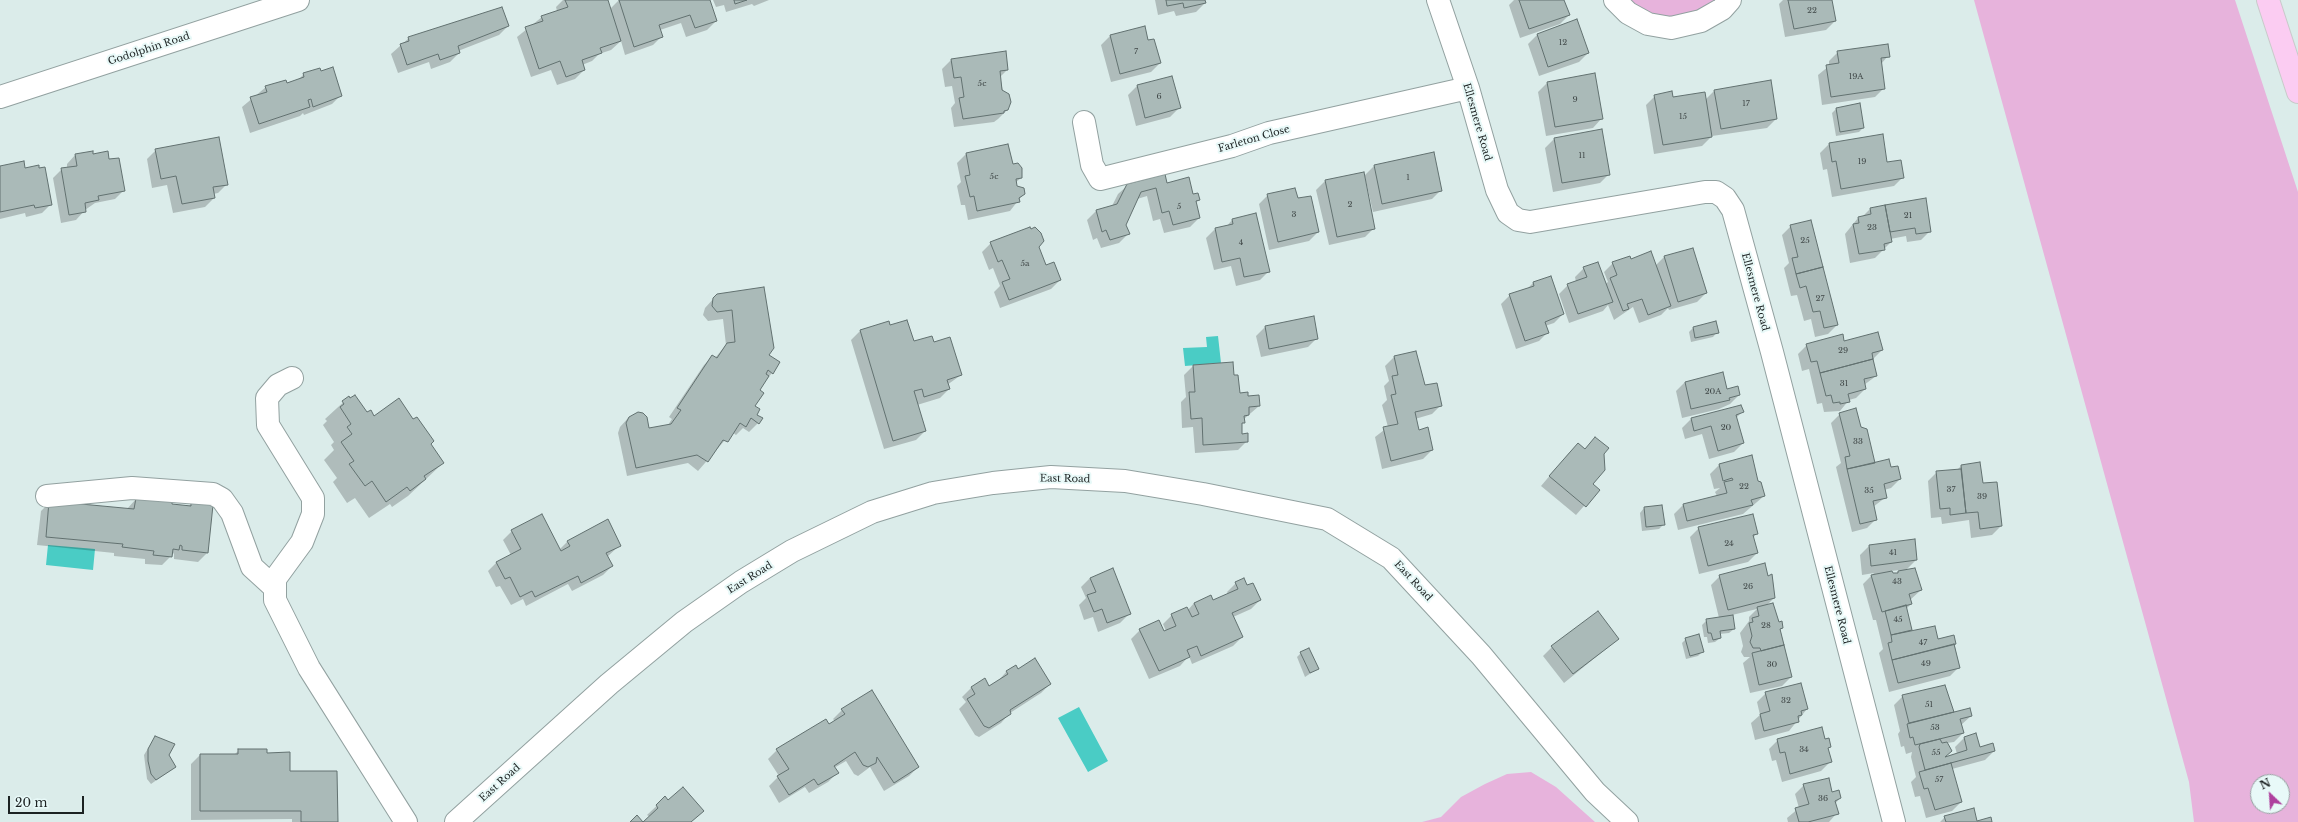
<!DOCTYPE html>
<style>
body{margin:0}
#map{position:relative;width:2298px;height:822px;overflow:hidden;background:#dbecea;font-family:"Libre Baskerville",serif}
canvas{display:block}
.north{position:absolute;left:2250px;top:774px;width:40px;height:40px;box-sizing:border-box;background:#e8f9f8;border:1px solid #96a3a2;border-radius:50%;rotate:335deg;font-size:11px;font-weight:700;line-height:16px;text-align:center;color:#1c2222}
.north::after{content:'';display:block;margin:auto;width:14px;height:18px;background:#ae409e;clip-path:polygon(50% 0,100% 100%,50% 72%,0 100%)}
.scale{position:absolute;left:8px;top:796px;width:76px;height:18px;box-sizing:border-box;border:2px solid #1c2222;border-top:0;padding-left:5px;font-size:12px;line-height:14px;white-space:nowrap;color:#1c2222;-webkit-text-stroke:3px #e8f9f8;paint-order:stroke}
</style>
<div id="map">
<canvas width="2298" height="822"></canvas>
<div class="north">N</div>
<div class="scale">20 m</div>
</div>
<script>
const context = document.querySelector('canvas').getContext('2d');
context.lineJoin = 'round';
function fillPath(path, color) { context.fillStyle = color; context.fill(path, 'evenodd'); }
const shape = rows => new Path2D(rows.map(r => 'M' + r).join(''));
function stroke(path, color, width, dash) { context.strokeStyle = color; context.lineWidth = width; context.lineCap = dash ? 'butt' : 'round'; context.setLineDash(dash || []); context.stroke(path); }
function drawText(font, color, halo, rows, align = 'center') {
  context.font = font + ' "Libre Baskerville",serif'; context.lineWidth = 4; context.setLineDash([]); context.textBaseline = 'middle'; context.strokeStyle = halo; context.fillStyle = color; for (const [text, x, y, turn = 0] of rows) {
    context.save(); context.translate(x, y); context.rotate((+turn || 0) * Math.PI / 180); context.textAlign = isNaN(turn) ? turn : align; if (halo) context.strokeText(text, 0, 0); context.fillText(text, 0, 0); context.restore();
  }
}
fillPath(shape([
 [1615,0,1730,0,1671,28],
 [1974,0,2235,0,2298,192,2298,822,2194,822,2189,782],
 [2258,782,2282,782,2282,806,2258,806],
 [1531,772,1556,787,1595,822,1422,822,1441,817,1461,797,1485,784,1507,774]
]), '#e7b3dc');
fillPath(shape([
 [1218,336,1221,363,1185,366,1183,348,1207,347,1206,337],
 [48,545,95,549,93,570,46,565],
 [1079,707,1108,761,1088,772,1058,718]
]), '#4accc5');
fillPath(shape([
 [563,0,607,0,610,9,619,0,709,0,716,21,707,30,686,37,681,23,660,30,662,36,653,45,625,55,621,41,611,50,599,54,592,61,582,65,584,70,575,79,557,85,551,70,531,77,517,37,542,17,557,11,556,7],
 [713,0,769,0,754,6,752,4,726,12,724,5,716,7],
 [1155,0,1204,0,1205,3,1196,12,1176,16,1174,11,1158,15],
 [1514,0,1563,0,1569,15,1560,24,1520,38,1509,5],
 [1783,0,1831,0,1835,21,1826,30,1785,37,1779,4],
 [1576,21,1588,53,1579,62,1539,76,1528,44,1537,35],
 [508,26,499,35,458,51,459,53,450,62,431,69,429,62,398,73,391,54,409,38],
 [1144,27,1148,41,1160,63,1151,72,1111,82,1101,45,1110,36],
 [1838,52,1888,56,1881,64,1884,88,1875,97,1822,105,1818,75,1829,66,1829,61],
 [951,60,1007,70,1000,77,1007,110,998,119,994,122,954,127,951,108,955,103,952,86,945,87,942,69],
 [304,74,341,95,332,104,304,115,303,113,300,116,250,133,242,107,266,87,297,81],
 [1171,77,1179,108,1170,117,1136,126,1128,95,1137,86],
 [1547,83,1602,118,1593,128,1546,136,1538,92],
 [1715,90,1776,119,1767,128,1712,136,1702,146,1654,154,1646,105,1655,96,1705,100],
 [1837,108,1863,128,1859,132,1836,136,1832,113],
 [1554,139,1609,174,1600,183,1553,192,1545,148],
 [1829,144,1887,163,1903,177,1894,186,1832,197,1827,169,1823,170,1820,153],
 [1007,145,1012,166,1021,178,1015,183,1016,187,1024,193,1010,211,968,220,965,205,961,205,957,186,961,182,957,163,966,154],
 [156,150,227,184,218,193,213,194,214,198,205,207,173,213,167,185,152,188,147,159],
 [1433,153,1441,190,1432,199,1373,212,1365,177,1364,177,1374,228,1365,237,1329,245,1316,190,1325,181,1363,174,1363,177,1374,166],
 [76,154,92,155,109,161,124,190,115,199,95,203,85,210,76,220,61,223,53,178,62,169,67,168,67,164],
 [0,167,25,169,51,204,42,213,26,217,25,213,0,219],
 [1128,185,1167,185,1193,195,1199,200,1195,203,1199,218,1190,227,1164,233,1160,219,1153,221,1147,196,1137,199,1125,225,1128,234,1119,243,1101,248,1097,238,1093,240,1087,220,1096,211,1112,206,1118,194],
 [1268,195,1297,200,1318,232,1309,241,1269,250,1259,204],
 [1871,208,1930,231,1921,240,1907,242,1906,236,1890,239,1891,242,1875,258,1850,263,1845,234,1858,218,1862,217],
 [1232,220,1269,271,1260,280,1236,286,1231,266,1214,270,1206,238,1215,229,1226,227],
 [1791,226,1837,325,1828,334,1815,337,1811,319,1804,321,1797,295,1791,296,1784,268,1789,263,1782,235],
 [991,243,1038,247,1046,266,1060,280,1051,289,1000,308,994,292,1000,286,993,268,989,270,982,252],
 [1664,257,1706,293,1697,302,1669,310,1668,308,1661,315,1639,323,1633,307,1614,320,1608,305,1603,311,1569,323,1559,294,1568,285,1576,282,1575,277,1584,268,1605,284,1608,282,1604,272,1613,263,1630,260,1655,266],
 [1550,277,1563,314,1554,323,1545,326,1548,332,1539,341,1516,349,1501,304,1510,295,1526,290,1533,283],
 [763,288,768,355,772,373,758,390,754,406,758,423,749,432,743,428,736,435,732,432,698,471,688,463,627,476,618,433,620,427,629,417,649,429,668,425,672,419,669,417,704,365,713,356,715,358,726,345,723,319,708,321,703,315,705,308,714,298],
 [1715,323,1717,332,1713,337,1691,342,1689,332,1693,328],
 [889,326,913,343,933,343,961,375,947,385,949,389,940,398,917,405,925,431,916,440,884,449,851,340,860,331],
 [1265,327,1317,338,1308,347,1261,357,1256,336],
 [1843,342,1882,350,1873,359,1876,376,1864,385,1865,389,1856,398,1849,400,1840,411,1824,412,1822,403,1817,404,1809,369,1802,371,1798,354,1807,345],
 [1394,357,1441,405,1432,414,1415,419,1418,431,1432,450,1423,459,1382,469,1375,437,1388,427,1382,405,1387,400,1384,386,1389,381,1385,366],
 [1193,366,1233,376,1239,394,1247,397,1259,406,1244,419,1241,426,1241,435,1247,441,1238,450,1195,453,1193,427,1182,428,1181,402,1186,397,1184,375],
 [1722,373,1727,390,1739,395,1730,404,1719,409,1682,418,1676,391,1685,382],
 [348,398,367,414,430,444,443,463,408,496,392,507,390,504,369,518,355,498,347,503,333,482,337,478,324,460,334,450,331,445,334,442,323,425,327,421,325,419],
 [1741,406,1742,412,1736,418,1743,443,1734,452,1709,459,1702,434,1685,439,1682,428,1691,419],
 [1840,414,1860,428,1874,464,1890,468,1900,479,1891,488,1884,490,1886,497,1873,507,1876,519,1867,528,1852,532,1836,467,1841,463,1831,423],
 [1595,438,1603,453,1591,485,1598,490,1576,515,1541,486,1569,453,1584,450],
 [1751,456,1757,482,1764,496,1743,514,1678,530,1674,514,1683,505,1717,496,1715,492,1720,488,1714,489,1710,474,1719,465],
 [1961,466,1982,484,1996,483,2001,526,1992,535,1971,538,1969,520,1942,524,1941,517,1931,518,1928,481,1937,472,1957,470],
 [136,499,188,507,191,504,207,553,198,562,174,559,174,553,162,565,145,564,145,559,114,556,114,553,37,545,41,511,50,502,127,509],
 [1644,508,1664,524,1659,529,1642,531,1640,513],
 [1699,528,1757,533,1753,538,1757,553,1748,562,1699,574,1690,537],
 [512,531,559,550,567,542,620,545,607,557,612,566,603,575,572,591,568,584,526,606,523,599,511,605,500,586,496,587,488,571,497,562,511,555,503,540],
 [1914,540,1916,560,1906,570,1921,590,1910,600,1911,604,1906,609,1912,633,1937,640,1953,636,1959,667,1950,676,1889,692,1879,653,1883,649,1876,620,1873,620,1863,584,1874,573,1862,575,1860,555,1869,546],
 [1900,570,1896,574,1892,574,1891,571],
 [1720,576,1774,598,1766,606,1782,627,1780,630,1791,677,1782,686,1750,693,1743,663,1750,657,1744,657,1741,652,1743,646,1740,633,1749,621,1749,617,1757,609,1732,615,1734,629,1729,633,1719,634,1720,638,1715,642,1708,643,1707,637,1704,637,1702,625,1707,620,1719,618,1711,585],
 [1090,578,1129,614,1120,623,1098,632,1093,617,1084,620,1079,605,1086,598,1081,587],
 [1236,583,1246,587,1260,600,1251,609,1233,617,1242,637,1233,646,1192,664,1189,656,1180,666,1149,679,1131,639,1140,630,1166,631,1163,624,1172,615,1188,610,1194,603,1212,601,1228,594,1227,592],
 [1618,639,1564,683,1543,656,1552,647],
 [1686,639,1702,652,1698,656,1686,659,1682,643],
 [1301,653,1317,669,1305,677,1297,657],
 [1018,670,1050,684,1041,693,1010,713,1001,723,979,737,975,735,959,709,966,702,962,697,971,688,989,687,998,681,1007,671],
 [1944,686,1954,713,1971,716,1961,725,1963,733,1954,742,1947,743,1951,750,1943,759,1957,754,1955,747,1964,738,1976,735,1979,748,1994,751,1985,760,1952,769,1961,802,1952,811,1926,818,1920,796,1915,797,1911,782,1916,777,1911,757,1912,752,1906,754,1904,746,1901,747,1898,734,1900,731,1894,705,1903,696],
 [1766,693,1807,709,1789,731,1755,740,1751,723,1760,715,1757,702],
 [842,710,918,767,909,776,884,791,870,767,858,776,854,774,846,761,834,768,837,773,828,782,809,793,805,787,779,803,769,786,779,776,768,759,777,750,835,721,833,719],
 [155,737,175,767,151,784,147,779,144,755],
 [1778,740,1824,740,1830,746,1827,750,1830,762,1821,771,1782,782,1776,760,1772,761,1769,749],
 [239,750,266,754,289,772,337,822,292,822,292,819,191,820,191,764,200,755,234,755],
 [1804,785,1831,793,1840,798,1835,804,1837,813,1829,822,1788,822,1787,818,1799,808,1795,794],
 [665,798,668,802,703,811,691,822,644,822,650,817,647,815],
 [1945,817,1977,822,1940,822]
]), '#0003');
const building = shape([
 [565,0,608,0,621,41,600,48,602,53,582,60,585,70,566,77,560,61,539,69,525,27,543,21,541,16,568,7,565,0],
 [619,0,710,0,717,21,695,28,690,15,659,25,663,37,634,47,619,0],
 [734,0,747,0,735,4,734,0],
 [1166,0,1205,0,1206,3,1184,8,1183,3,1167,6,1166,0],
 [1519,0,1564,0,1570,15,1529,29,1519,0],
 [1788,0,1832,0,1836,21,1794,29,1788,0],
 [502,7,509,26,458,46,460,53,440,60,438,54,407,65,400,44,409,41,408,37,502,7],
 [1577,19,1589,53,1548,67,1537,34,1577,19],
 [1145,26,1148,40,1154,39,1161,63,1120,74,1110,35,1145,26],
 [1888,44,1890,57,1881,58,1885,89,1831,97,1826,65,1839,63,1837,51,1888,44],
 [1006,51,1008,70,1000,71,1002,90,1009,94,1011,102,1008,110,1004,111,1004,113,963,119,959,98,964,97,961,77,954,78,951,59,1006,51],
 [333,67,342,96,313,107,311,99,308,100,310,107,259,124,250,97,267,92,265,86,286,80,287,83,304,77,303,73,320,68,321,71,333,67],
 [1595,73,1603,119,1555,127,1547,82,1595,73],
 [1172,76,1181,108,1145,118,1137,85,1172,76],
 [1771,80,1777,119,1721,129,1714,90,1771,80],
 [1672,91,1673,97,1705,92,1712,137,1663,145,1654,95,1672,91],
 [1860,103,1864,128,1840,132,1836,108,1860,103],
 [1602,129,1610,175,1562,183,1554,138,1602,129],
 [1883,134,1887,162,1901,160,1904,178,1841,189,1836,161,1832,162,1829,143,1883,134],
 [219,137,228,185,213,187,215,198,182,204,176,176,161,179,155,149,219,137],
 [1008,144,1013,164,1018,163,1022,168,1022,178,1016,179,1017,186,1024,188,1025,194,1019,198,1020,202,977,211,974,196,970,197,965,176,970,175,966,153,1008,144],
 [93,151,93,154,108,151,109,159,119,158,125,191,98,196,99,200,85,203,86,212,69,215,61,168,77,166,75,154,93,151],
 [1434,152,1442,191,1382,204,1374,165,1434,152],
 [24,161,25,168,39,165,39,168,45,167,52,205,35,208,34,205,0,212,0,166,24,161],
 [1364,172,1375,229,1337,237,1325,180,1364,172],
 [1165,174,1167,183,1189,177,1193,194,1198,193,1200,200,1196,201,1200,218,1173,225,1169,211,1162,213,1156,188,1141,192,1126,225,1130,234,1110,240,1106,230,1102,232,1096,210,1117,204,1127,184,1165,174],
 [1295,188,1298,198,1311,196,1319,232,1278,242,1267,194,1295,188],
 [1926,198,1931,232,1916,234,1915,228,1890,232,1885,205,1926,198],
 [1885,205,1892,242,1884,244,1885,250,1859,254,1853,224,1859,223,1858,217,1871,214,1870,208,1885,205],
 [1256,213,1270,272,1244,277,1240,258,1222,262,1215,228,1233,224,1232,219,1256,213],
 [1811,220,1823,267,1796,274,1792,258,1798,257,1790,225,1811,220],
 [1030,227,1031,229,1035,227,1041,233,1044,241,1039,247,1046,265,1054,262,1061,280,1009,300,1002,282,1010,279,1002,260,998,262,990,242,1030,227],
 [1693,248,1707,293,1678,302,1664,256,1693,248],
 [1651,251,1671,306,1648,315,1642,299,1627,304,1629,309,1623,311,1610,278,1617,275,1612,262,1630,256,1631,259,1651,251],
 [1598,262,1613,302,1578,314,1567,284,1587,277,1583,267,1598,262],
 [1823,267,1838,325,1824,328,1820,311,1813,312,1806,286,1800,288,1796,274,1823,267],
 [1551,276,1564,314,1545,322,1549,333,1525,341,1509,294,1534,286,1533,282,1551,276],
 [764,287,774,348,769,355,780,362,773,374,768,370,766,374,769,376,760,390,764,393,755,406,760,409,757,415,763,418,759,424,751,418,746,427,740,423,728,442,723,440,708,462,697,455,636,468,626,423,629,417,638,412,643,413,647,417,649,428,671,424,681,410,677,408,712,355,717,358,727,343,735,342,732,310,717,312,712,306,713,298,717,294,764,287],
 [1314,316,1318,339,1269,349,1265,326,1314,316],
 [907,320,914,341,932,336,934,342,950,337,962,375,947,380,950,389,924,397,922,389,914,391,926,431,893,441,860,330,889,321,890,325,907,320],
 [1716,321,1719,333,1695,338,1693,327,1716,321],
 [1878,332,1883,350,1872,353,1873,359,1820,373,1817,361,1811,362,1806,344,1843,334,1844,341,1878,332],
 [1416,351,1425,385,1437,383,1442,406,1415,412,1419,430,1428,427,1433,450,1391,461,1383,427,1398,424,1391,395,1396,394,1392,376,1398,375,1394,356,1416,351],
 [1873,359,1877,376,1864,379,1866,389,1848,394,1850,402,1840,404,1840,402,1833,403,1831,395,1826,396,1820,373,1873,359],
 [1233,362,1234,375,1238,375,1240,393,1248,392,1248,396,1259,395,1260,406,1249,407,1249,415,1244,416,1245,423,1242,423,1242,434,1248,433,1248,442,1203,445,1202,418,1191,419,1189,392,1195,392,1193,365,1233,362],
 [1723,372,1727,389,1738,386,1740,395,1729,398,1730,400,1691,409,1685,382,1723,372],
 [355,395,367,412,371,410,374,416,399,398,413,419,417,417,434,441,431,444,444,463,424,476,426,479,410,491,407,487,386,502,372,481,365,486,349,464,354,461,341,442,352,434,347,427,351,424,340,407,344,404,342,401,349,396,350,398,355,395],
 [1741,405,1744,412,1736,415,1744,443,1718,451,1711,426,1694,431,1691,418,1741,405],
 [1856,408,1861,427,1867,429,1875,463,1847,469,1845,457,1850,456,1839,413,1856,408],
 [1595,437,1609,448,1604,454,1605,470,1593,484,1600,490,1586,507,1549,476,1578,443,1585,449,1595,437],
 [1752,455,1758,481,1761,482,1765,496,1751,500,1753,505,1687,521,1683,504,1727,493,1724,482,1733,480,1732,478,1723,481,1719,464,1752,455],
 [1889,459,1891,467,1898,466,1901,479,1884,484,1887,498,1873,501,1877,520,1860,524,1847,469,1889,459],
 [1980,462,1983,483,1997,482,2002,526,1980,529,1978,512,1966,513,1961,465,1980,462],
 [1961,469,1966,513,1950,515,1950,508,1940,509,1936,471,1961,469],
 [136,498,172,501,172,504,191,506,191,502,213,505,208,553,182,550,182,546,180,545,179,550,173,549,172,557,153,555,154,551,122,547,123,544,46,537,49,501,134,509,136,498],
 [1662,505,1665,525,1646,527,1644,507,1662,505],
 [542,514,561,551,570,546,567,541,608,519,621,546,606,553,613,566,581,583,578,576,535,597,532,591,520,597,510,577,505,579,496,562,521,549,511,530,542,514],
 [1753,514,1758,534,1753,535,1758,553,1708,566,1698,527,1753,514],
 [1915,539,1917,560,1871,566,1869,545,1915,539],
 [1765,563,1768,576,1772,574,1775,598,1728,610,1719,575,1765,563],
 [1113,568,1131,614,1107,623,1102,609,1094,612,1087,595,1096,592,1090,578,1113,568],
 [1915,568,1922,590,1909,594,1912,604,1882,612,1871,575,1892,571,1893,573,1898,573,1898,571,1915,568],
 [1244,578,1247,585,1253,583,1261,600,1232,613,1243,637,1201,656,1197,646,1187,650,1190,657,1159,671,1139,629,1159,620,1164,631,1176,626,1171,614,1187,607,1192,617,1199,614,1194,603,1211,595,1213,600,1238,589,1235,582,1244,578],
 [1773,603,1779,622,1782,621,1783,628,1780,629,1784,645,1761,651,1760,648,1753,648,1750,642,1752,636,1749,623,1753,622,1752,618,1759,616,1757,607,1773,603],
 [1906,605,1912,630,1891,635,1885,611,1906,605],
 [1598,611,1619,639,1573,674,1551,646,1598,611],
 [1733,615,1735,629,1720,631,1721,638,1713,640,1711,633,1708,633,1706,619,1733,615],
 [1935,626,1938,639,1954,635,1956,644,1892,660,1888,643,1892,642,1891,635,1935,626],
 [1699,634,1704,652,1690,656,1685,638,1699,634],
 [1954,644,1960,668,1898,683,1892,660,1954,644],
 [1784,645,1792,677,1759,685,1752,653,1784,645],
 [1309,648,1319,669,1310,673,1300,652,1309,648],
 [1035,658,1051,684,1010,710,1011,714,989,728,984,726,967,699,975,694,971,687,985,678,989,686,1008,674,1006,671,1016,665,1018,669,1035,658],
 [1801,683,1808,709,1801,711,1802,715,1798,716,1799,722,1764,731,1760,714,1770,711,1765,692,1801,683],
 [1945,685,1954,712,1909,723,1902,695,1945,685],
 [872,690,919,767,894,783,877,757,876,763,868,767,863,765,855,752,834,766,839,773,818,785,814,779,789,795,777,776,789,769,776,749,826,719,829,724,845,714,841,709,872,690],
 [1970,708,1972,716,1960,719,1964,733,1915,745,1913,737,1910,738,1907,724,1970,708],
 [1822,727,1825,739,1829,738,1831,747,1828,748,1832,762,1790,774,1785,752,1780,753,1777,739,1822,727],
 [1976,733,1980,747,1993,743,1995,751,1925,770,1919,747,1920,744,1940,739,1942,743,1947,742,1952,751,1945,757,1967,750,1964,737,1976,733],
 [155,736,175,744,169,755,176,767,156,780,151,774,148,761,148,749,155,736],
 [238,749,267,749,267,753,290,752,290,771,337,771,338,822,301,822,301,811,200,811,200,754,238,754,238,749],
 [1951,763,1962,802,1935,810,1928,788,1924,789,1919,772,1951,763],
 [1829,778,1832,792,1839,790,1841,798,1835,801,1839,814,1808,822,1799,822,1795,808,1809,804,1803,784,1829,778],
 [683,787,704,811,691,822,630,822,637,815,643,822,658,808,656,805,665,796,668,800,683,787],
 [1974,808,1977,821,1991,817,1992,822,1946,822,1944,816,1974,808]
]);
fillPath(building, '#aabab8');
stroke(building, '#627170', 1);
const minor = shape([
 [1438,0,1468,88,1497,190,1508,213,1518,220,1530,222,1705,192,1716,192,1725,198,1733,210,1772,352,1894,822],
 [1615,0,1628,13,1648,24,1671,28,1701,21,1722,9,1730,0],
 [0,97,298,0],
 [1084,122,1092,165,1100,179,1232,146,1269,133,1468,88],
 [292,378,278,385,267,398,268,425,313,498,313,514,302,542,275,579,275,600,309,668,406,822],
 [47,496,132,488,213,494,222,499,232,513,252,567,275,588],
 [456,822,609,684,684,622,741,582,792,551,872,512,933,493,993,483,1051,477,1125,481,1203,494,1327,519,1391,558,1481,655,1595,792,1627,822]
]);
const major = shape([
 [2268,0,2298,92]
]);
stroke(minor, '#92a1a0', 24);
stroke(major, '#c9caca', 24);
stroke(minor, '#fff', 22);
stroke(major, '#fbccf2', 22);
drawText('8px', '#404848', null, [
 ["22",1812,11],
 ["12",1563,43],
 ["7",1136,52],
 ["19A",1856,77],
 ["5c",982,84],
 ["6",1159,97],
 ["9",1575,100],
 ["17",1746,104],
 ["15",1683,117],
 ["11",1582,156],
 ["19",1862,162],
 ["5c",994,177],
 ["1",1408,178],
 ["2",1350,205],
 ["5",1179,207],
 ["3",1294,215],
 ["21",1908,216],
 ["23",1872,228],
 ["25",1805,241],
 ["4",1241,243],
 ["5a",1025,264],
 ["27",1820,299],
 ["29",1843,351],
 ["31",1844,384],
 ["20A",1713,392],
 ["20",1726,428],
 ["33",1858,442],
 ["22",1744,487],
 ["37",1951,490],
 ["35",1869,491],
 ["39",1982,497],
 ["24",1729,544],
 ["41",1893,553],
 ["43",1897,582],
 ["26",1748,587],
 ["45",1898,620],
 ["28",1766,626],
 ["47",1923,643],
 ["49",1926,664],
 ["30",1772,665],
 ["32",1786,701],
 ["51",1929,705],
 ["53",1935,728],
 ["34",1804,750],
 ["55",1936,753],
 ["57",1939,780],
 ["36",1823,799]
]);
drawText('10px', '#1c2222', '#e8f9f8', [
 ["Godolphin Road",149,49,-18],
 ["Ellesmere Road",1477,122,74],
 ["Farleton Close",1254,139,-16],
 ["Ellesmere Road",1755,292,75],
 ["East Road",1065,479,1],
 ["East Road",750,578,-32],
 ["East Road",1413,581,47],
 ["Ellesmere Road",1837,605,76],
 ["East Road",500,783,-42]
]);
</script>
